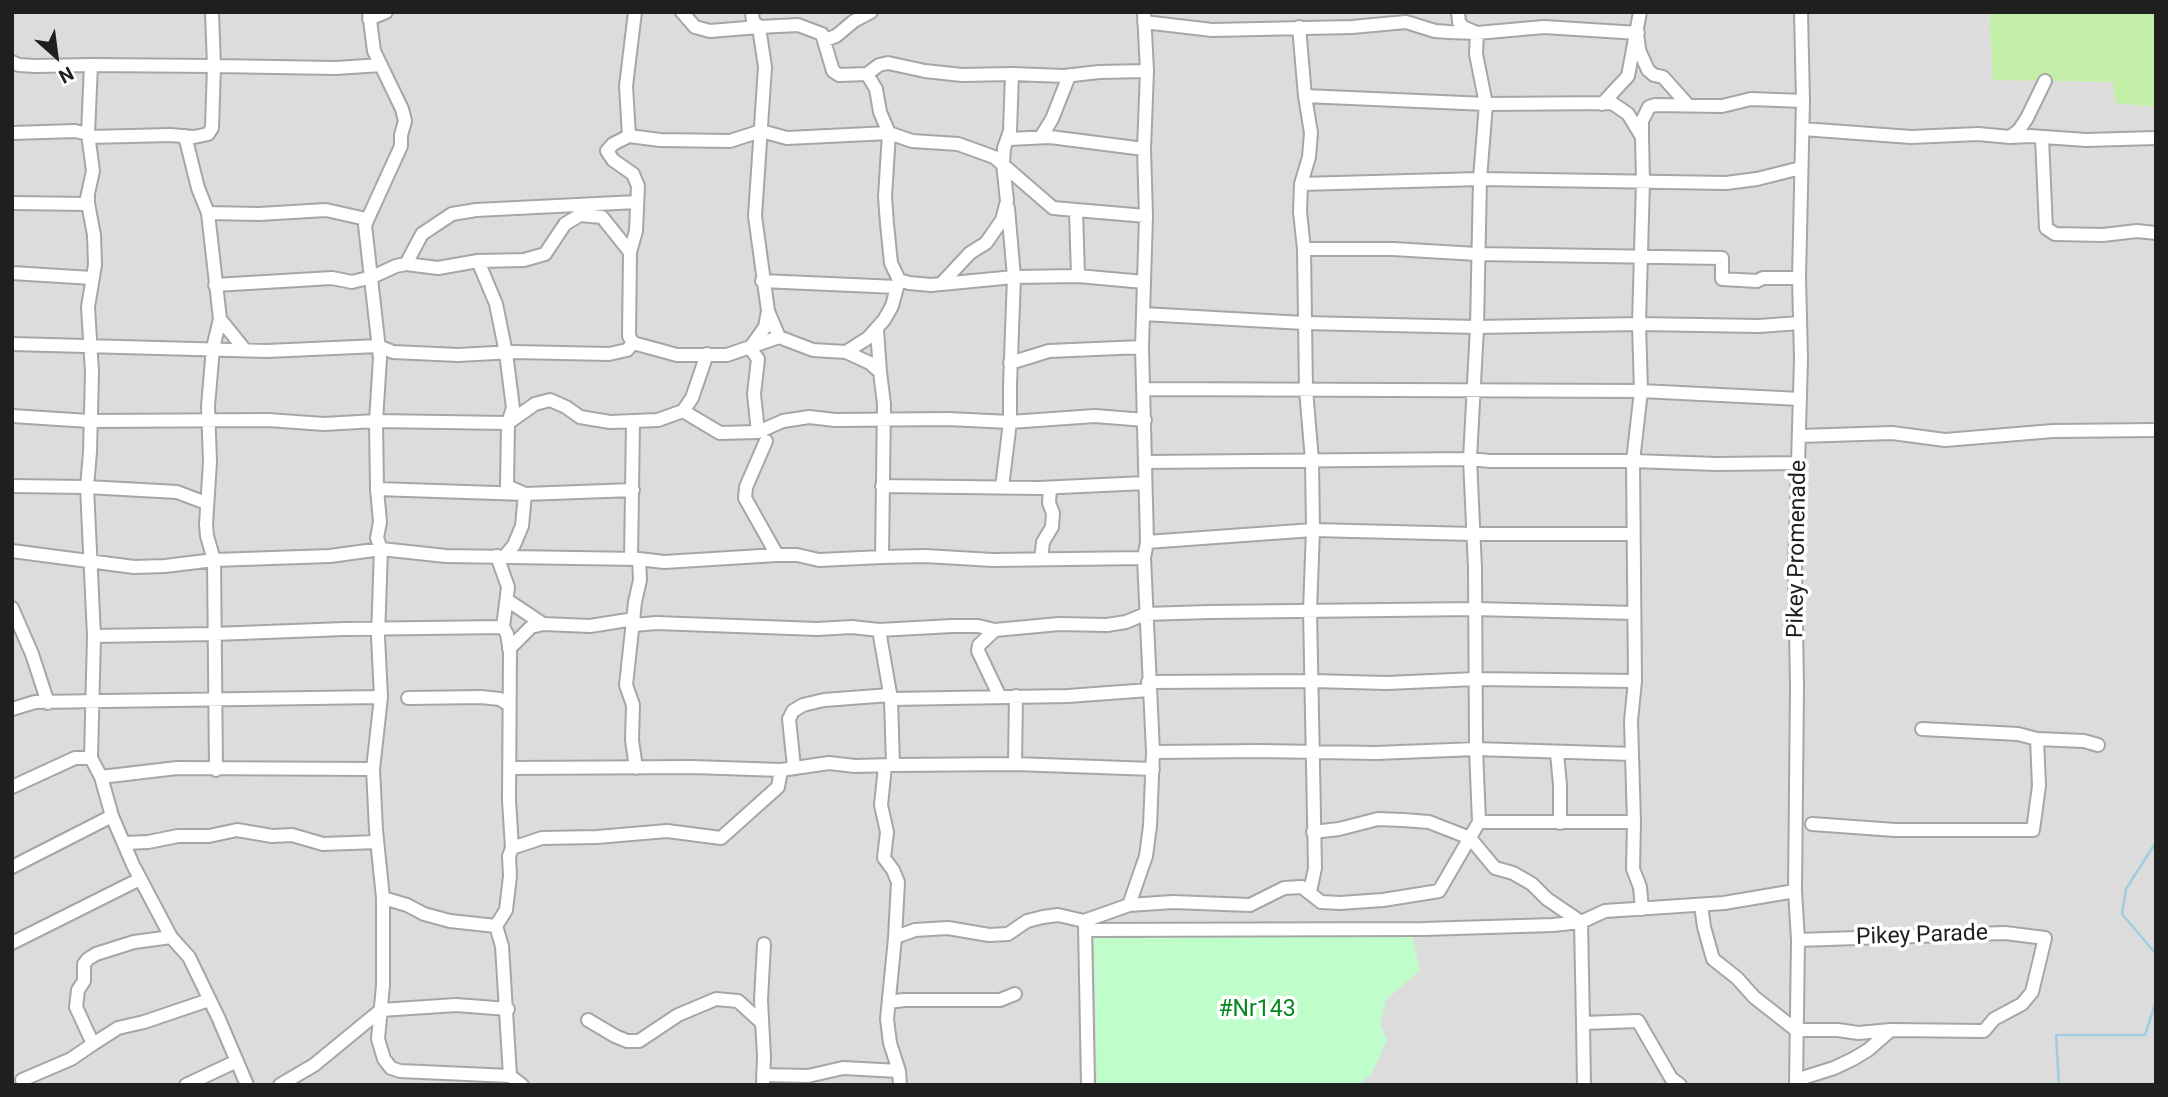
<!DOCTYPE html>
<style>
body{margin:0}
#map{position:relative;width:2168px;height:1097px;overflow:hidden;background:#f1eee5;font-family:Roboto,sans-serif}
canvas{display:block}
.frame{position:absolute;inset:0;border:14px solid #1f1f1f;pointer-events:none}
.north{position:absolute;left:21px;top:21px;width:70px;height:70px;-webkit-text-stroke:5px #fff;paint-order:stroke;rotate:152deg;font-size:19px;font-weight:700;line-height:28px;text-align:center;color:#1f1f1f}
.north::after{content:'';display:block;margin:auto;width:24px;height:32px;background:#1f1f1f;clip-path:polygon(50% 0,100% 100%,50% 72%,0 100%)}
</style>
<div id="map">
<canvas width="2168" height="1097"></canvas>
<div class="frame"></div>
<div class="north">N</div>
</div>
<script>
const context = document.querySelector('canvas').getContext('2d');
context.lineJoin = 'round';
function fillPath(path, color) { context.fillStyle = color; context.fill(path, 'evenodd'); }
const shape = rows => new Path2D(rows.map(r => 'M' + r).join(''));
function stroke(path, color, width, dash) { context.strokeStyle = color; context.lineWidth = width; context.lineCap = dash ? 'butt' : 'round'; context.setLineDash(dash || []); context.stroke(path); }
function drawText(font, color, halo, rows, align = 'center') {
  context.font = font + ' Roboto,sans-serif'; context.lineWidth = 7; context.setLineDash([]); context.textBaseline = 'middle'; context.strokeStyle = halo; context.fillStyle = color; for (const [text, x, y, turn = 0] of rows) {
    context.save(); context.translate(x, y); context.rotate((+turn || 0) * Math.PI / 180); context.textAlign = isNaN(turn) ? turn : align; if (halo) context.strokeText(text, 0, 0); context.fillText(text, 0, 0); context.restore();
  }
}
fillPath(shape([
 [12,12,1989,12,1994,80,2113,82,2116,103,2156,107,2156,1085,12,1085]
]), '#dddcdc');
fillPath(shape([
 [1989,12,2156,12,2156,107,2115,103,2113,82,1993,80]
]), '#c3eea7');
fillPath(shape([
 [1094,936,1412,936,1420,970,1386,1000,1380,1024,1387,1040,1371,1075,1359,1084,1097,1085]
]), '#bffdcb');
stroke(shape([
 [2156,842,2126,889,2122,914,2156,954],
 [2059,1085,2056,1035,2145,1035,2156,1001]
]), '#a2cce1', 2.5);
const minor = shape([
 [369,12,374,51,402,109,405,121,401,135,401,146,365,225,380,358,376,421,377,489,380,522,377,538,381,549,378,637,381,697,373,769,376,830,383,898,383,985,378,1039,384,1059,391,1068,400,1071,510,1076,522,1085],
 [682,12,695,27,710,31,759,27,765,67,755,216,768,311,779,337,813,350,846,352,870,363,880,372,884,404,882,557,925,556,993,560,1144,558],
 [752,12,753,21,759,27,798,25,822,34,833,71,839,75,867,74,876,89,880,112,889,133,912,141,958,144,994,157,1053,208,1076,210,1078,276,1144,282],
 [369,19,386,12],
 [1144,22,1212,30,1352,27,1406,22,1435,31,1449,32,1477,33,1544,27,1638,33],
 [1299,27,1305,96,1311,133,1309,157,1301,184,1300,212,1304,249,1306,390,1312,460,1313,530,1310,610,1315,868,1310,892],
 [825,40,836,36,854,21,871,12],
 [1638,40,1639,50,1648,70,1654,75,1663,77,1688,105],
 [12,62,19,65,35,66,91,65,88,134,75,131,12,133],
 [91,65,214,66,212,12],
 [867,74,879,65,888,63,925,71,962,75,1012,74,1010,131,1004,148,1003,163,1007,201,1002,220,986,243,970,253,941,284],
 [1012,74,1064,76,1099,72,1147,71],
 [1305,96,1486,104,1612,103,1628,114,1642,137,1643,181,1639,324,1641,391,1633,461,1635,681,1631,721,1634,822,1633,869,1640,887,1642,909],
 [1602,104,1628,76,1640,12],
 [1803,129,1911,137,1978,134,2010,137,2019,130,2027,118,2045,81],
 [88,134,93,171,87,198,94,235,95,265,88,307,92,372,90,452,87,487,177,492,206,503],
 [185,136,198,188,208,213,220,319,213,348,208,406,210,462,206,524,207,536,214,560,216,770],
 [629,136,626,86,635,12],
 [89,137,170,135,194,137,208,134,212,128,214,66,336,68,381,65],
 [1041,137,1052,119,1069,76],
 [1642,137,1642,121,1649,107,1655,105,1722,106,1751,99,1803,101],
 [2010,137,2030,136,2086,140,2156,138],
 [2042,138,2046,228,2055,234,2103,235,2137,231,2156,233],
 [1009,139,1050,137,1144,149],
 [1301,184,1480,179,1726,183,1757,179,1801,168],
 [12,203,88,204,88,196],
 [1076,210,1146,216],
 [208,213,259,214,326,210,366,219],
 [1304,249,1393,249,1477,254,1722,258,1722,279,1757,281,1763,278,1799,278],
 [478,261,496,304,506,353,513,408,508,423,507,486,525,494,522,526,514,545,505,556],
 [406,264,438,268,478,261,524,260,545,254,565,224,580,215,602,217,630,252],
 [12,273,92,278],
 [762,281,897,287],
 [215,285,332,278,352,282,372,277,396,266,406,264,422,234,452,214,476,210,637,202],
 [1143,314,1304,323,1477,327,1639,324,1759,326,1800,323],
 [220,319,245,350],
 [877,330,880,372],
 [779,337,727,355,677,355,633,343,629,336,630,252,636,231,638,186,633,174,613,160,607,151,613,144,629,136,660,140,730,141,761,131,787,138,889,133,885,197,887,224,891,263,899,280],
 [12,344,267,351,378,346,393,352,458,355,514,352,609,354,627,350,633,343],
 [846,352,868,338,884,320,892,306,899,280,909,283,931,285,1014,277,1078,276],
 [1010,363,1049,351,1142,347],
 [1145,389,1641,391,1800,399],
 [683,411,692,398,707,354],
 [12,416,89,421,268,420,324,424,376,421,508,423,535,404,550,400,566,407,580,417,610,422,658,420,683,411,720,433,758,432,783,421,809,417,835,420,948,419,1010,422,1095,416,1145,420],
 [758,432,754,394,758,359,750,348,765,327,768,311],
 [1800,436,1892,433,1945,440,2053,431,2156,430],
 [766,441,746,487,745,498,777,555],
 [1147,462,1470,459,1490,461,1633,461,1717,464,1799,463],
 [12,486,87,487,94,636,91,758],
 [882,486,1039,488,1145,483],
 [1002,487,1010,422,1010,385,1014,277,1008,208],
 [377,489,525,494,633,490],
 [1147,542,1313,530,1473,534,1633,534],
 [12,551,134,567,165,566,214,560,330,556,381,549,446,556,639,559,664,562,777,555,797,555,819,560,882,557],
 [497,556,508,587,503,627],
 [631,559,633,422],
 [1041,559,1043,542,1052,527,1053,513,1049,503,1050,488],
 [507,600,543,624],
 [12,608,32,654,48,703],
 [634,625,656,623,817,629,852,627,879,630,952,626,978,626,995,630,1059,624,1107,625,1126,622,1145,614,1209,612,1475,609,1634,613],
 [879,630,891,699,893,765,1015,764,1016,696],
 [995,630,979,645,978,651,999,695],
 [94,636,214,634,344,629,503,627,507,634,510,652,509,800,512,848,509,856,510,876,506,910,496,926],
 [509,649,531,627,543,624,590,626,634,619],
 [1148,682,1312,681,1387,683,1475,679,1635,681],
 [408,698,481,697,500,699,509,705],
 [891,699,1068,696,1149,690],
 [12,709,35,702,381,697],
 [1922,729,2018,734,2037,739,2084,741,2098,745],
 [1153,752,1261,751,1376,753,1476,749,1632,754],
 [1557,753,1560,785,1560,823],
 [1015,764,1153,769],
 [885,766,881,805,887,832,884,858,893,870,898,882,895,938],
 [794,767,789,719,793,711,803,705,824,700,890,695],
 [509,768,693,767,781,770,829,763,855,766,893,765],
 [636,768,632,740,633,705,626,685,635,602,640,580,639,559],
 [101,777,112,816,133,865,171,937,189,957,218,1017,247,1085],
 [12,787,75,758,91,758,101,777,177,768,373,769],
 [1479,822,1634,822],
 [1812,824,1895,830,2033,830,2039,786,2037,739],
 [1313,832,1339,829,1378,819,1403,820,1429,822,1470,838,1495,868,1513,873,1532,884,1547,899,1581,922,1583,1023,1638,1021,1671,1078,1680,1085],
 [125,843,148,842,178,836,209,836,237,830,272,836,292,835,323,844,377,842],
 [512,848,542,838,597,837,667,831,721,838,778,787,781,770],
 [12,867,112,816],
 [383,898,407,905,424,914,450,921,496,926,502,946,510,1076],
 [1129,905,1146,856,1150,826,1153,752,1144,558,1147,542,1142,347,1146,216,1144,149,1147,71,1144,12],
 [1701,905,1704,927,1713,959,1737,978,1754,997,1796,1030,1838,1030,1858,1033,1891,1030],
 [1085,925,1088,1085],
 [1086,930,1423,929,1553,925,1581,922,1605,911,1724,903,1795,891],
 [12,943,140,879],
 [889,1002,904,1000,1000,1000,1015,994],
 [588,1020,615,1036,627,1041,639,1041,678,1015,716,999,738,1001,761,1022],
 [1583,1023,1584,1085],
 [93,1044,118,1028,144,1022,209,1000],
 [763,1075,808,1076,843,1068,899,1071],
 [22,1080,71,1059,93,1044,76,1007,78,990,84,981,84,964,88,959,96,954,134,942,171,937],
 [1796,1080,1834,1068,1853,1059,1868,1050,1891,1030,1984,1031,1994,1019,2022,1004,2032,992,2045,938,2005,933,1798,940],
 [186,1085,237,1061],
 [280,1085,314,1065,381,1010,456,1005,508,1009],
 [763,1085,764,1057,761,1000,764,944],
 [900,1085,899,1071,890,1043,887,1019,895,938,901,935,915,930,948,928,989,935,1008,934,1027,921,1043,917,1058,915,1084,921,1129,905,1173,902,1250,905,1284,888,1302,887,1321,902,1340,903,1383,900,1439,891,1479,822,1476,749,1475,568,1470,459,1477,327,1480,179,1486,104,1476,54,1477,33,1463,27,1459,22,1458,12],
 [1796,1085,1798,940,1795,891,1797,686,1795,568,1801,359,1799,278,1803,101,1801,12]
]);
stroke(minor, '#a6a6a6', 16);
stroke(minor, '#fff', 12);
drawText('23px', '#1f1f1f', '#fff', [
 ["Pikey Promenade",1798,549,-89],
 ["Pikey Parade",1922,936,-2]
]);
drawText('23px', '#04871c', '#fff', [
 ["#Nr143",1257,1010]
]);
</script>
